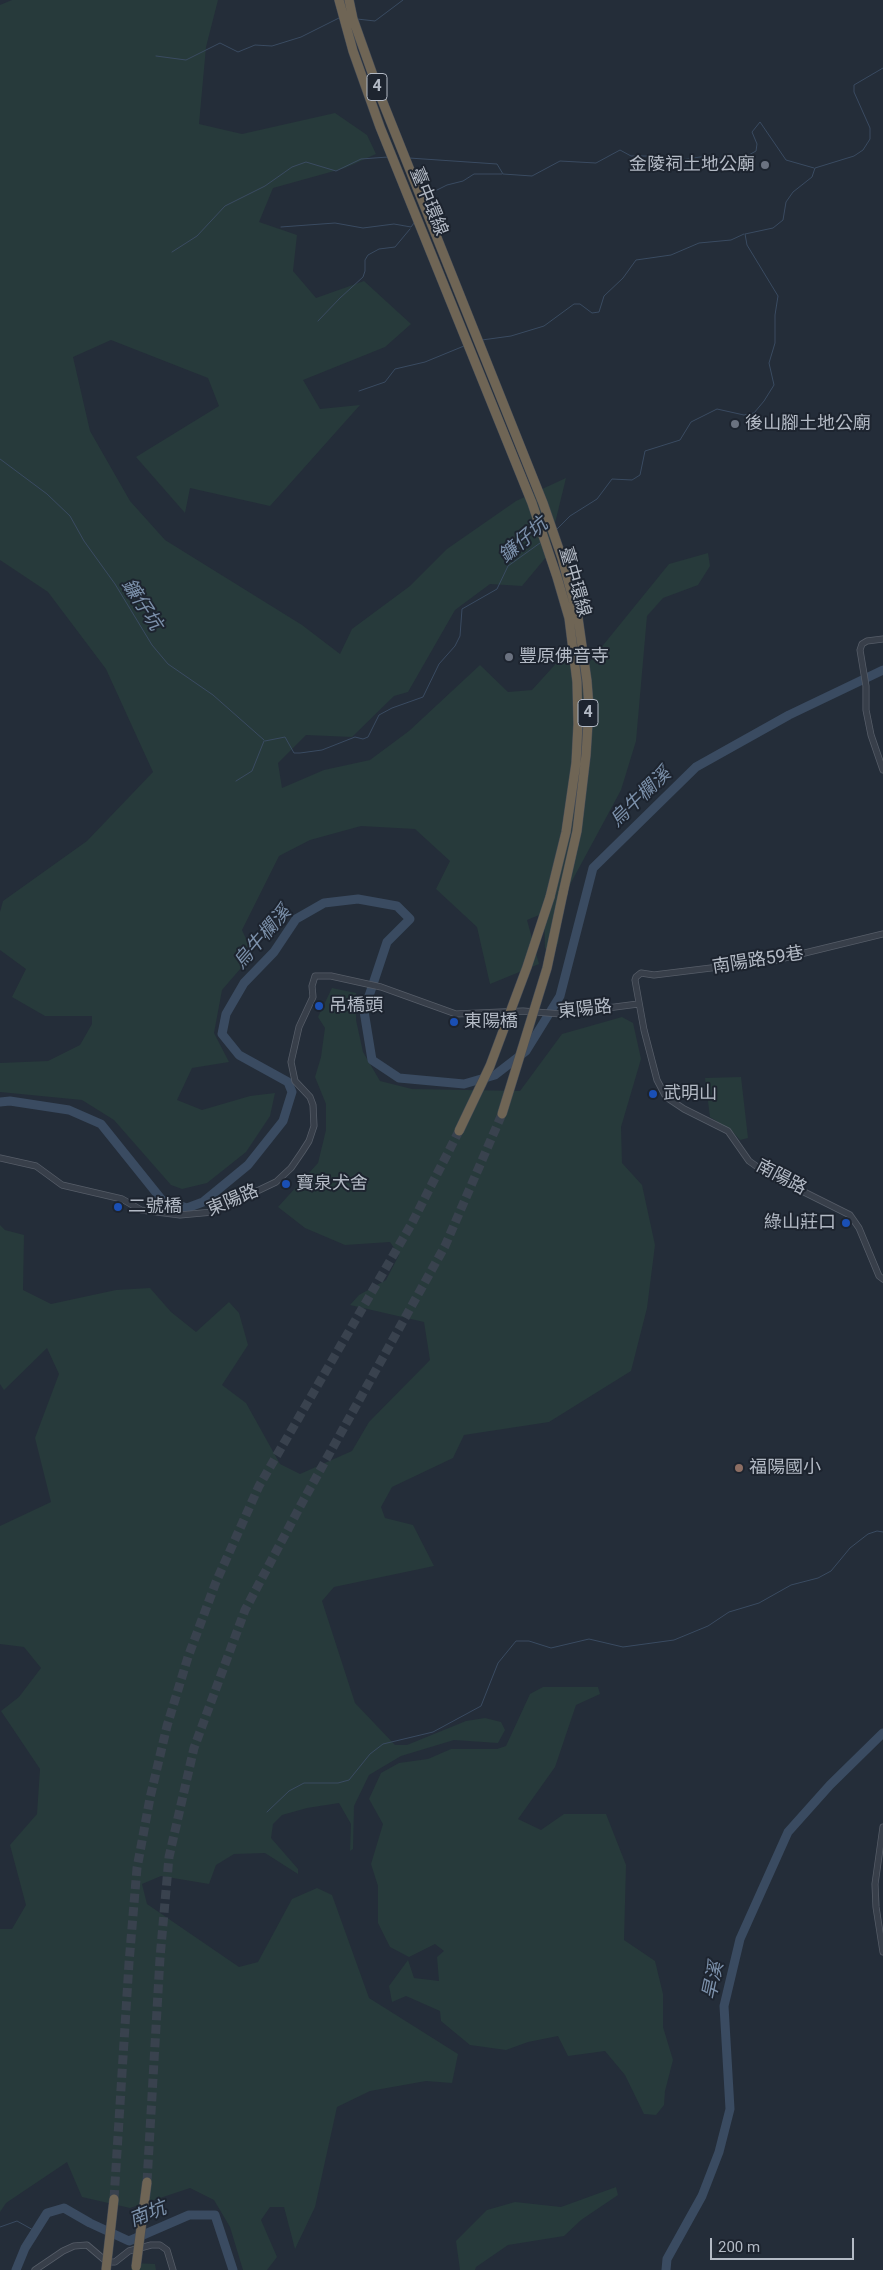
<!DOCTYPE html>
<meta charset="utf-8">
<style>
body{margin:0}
#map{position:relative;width:883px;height:2270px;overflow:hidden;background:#242d39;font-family:Roboto,sans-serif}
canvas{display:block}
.scale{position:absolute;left:710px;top:2238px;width:144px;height:22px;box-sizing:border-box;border:2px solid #b3bac5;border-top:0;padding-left:6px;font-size:15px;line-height:18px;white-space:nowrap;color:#b3bac5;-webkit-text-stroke:4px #1d242f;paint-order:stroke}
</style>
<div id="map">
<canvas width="883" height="2270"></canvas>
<div class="scale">200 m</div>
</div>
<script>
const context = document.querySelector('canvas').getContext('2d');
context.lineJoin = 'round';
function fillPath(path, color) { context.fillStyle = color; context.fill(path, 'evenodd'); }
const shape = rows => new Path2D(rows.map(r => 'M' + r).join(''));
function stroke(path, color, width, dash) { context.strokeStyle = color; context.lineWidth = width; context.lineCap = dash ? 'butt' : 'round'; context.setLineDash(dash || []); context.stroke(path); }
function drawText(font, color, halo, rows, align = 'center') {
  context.font = font + ' Roboto,"Noto Sans TC",sans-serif'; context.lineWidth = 4; context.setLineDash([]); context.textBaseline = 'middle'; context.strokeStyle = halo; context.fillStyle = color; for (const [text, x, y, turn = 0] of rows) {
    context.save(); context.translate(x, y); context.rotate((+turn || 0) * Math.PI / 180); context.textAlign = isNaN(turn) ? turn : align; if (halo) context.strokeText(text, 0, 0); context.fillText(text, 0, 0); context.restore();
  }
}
fillPath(shape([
 [12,0,218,0,206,47,199,124,242,134,335,113,367,135,376,154,345,168,273,188,259,222,297,235,293,271,316,298,364,281,411,324,385,347,303,380,320,409,360,405,270,506,190,488,185,513,136,457,219,406,208,378,111,340,73,357,90,431,130,501,165,540,302,625,340,654,352,629,410,586,447,549,516,501,566,478,547,556,522,586,490,584,455,610,408,692,394,696,352,737,306,735,278,763,282,788,324,770,370,760,409,731,480,665,508,692,532,690,571,647,587,665,669,564,708,553,710,566,698,585,663,598,647,616,636,741,621,790,566,892,558,944,545,949,544,913,527,920,539,964,490,984,477,927,436,889,450,861,415,829,361,826,310,840,279,856,242,930,253,954,222,990,214,1033,229,1062,192,1068,177,1100,202,1110,250,1096,275,1093,270,1116,246,1152,207,1183,182,1189,171,1185,114,1120,82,1100,0,1092,0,1063,48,1061,80,1045,92,1024,92,1016,45,1016,12,997,26,969,0,950,0,912,3,901,87,841,153,772,106,669,48,592,0,560,0,5],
 [332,988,356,993,356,1020,363,1052,380,1081,412,1089,520,1091,562,1034,622,1017,633,1023,641,1059,621,1127,622,1163,642,1185,655,1245,647,1308,631,1371,549,1422,464,1435,453,1458,392,1487,381,1507,385,1518,413,1525,434,1566,334,1587,322,1601,355,1703,395,1745,407,1745,466,1721,485,1718,501,1722,505,1730,498,1743,454,1740,401,1756,369,1775,354,1806,353,1849,350,1851,351,1824,339,1803,307,1808,282,1815,273,1824,271,1838,298,1869,298,1874,265,1853,234,1854,216,1865,209,1884,161,1876,142,1884,147,1904,239,1967,258,1962,292,1899,317,1888,332,1895,369,1998,458,2054,452,2083,426,2081,370,2091,337,2107,315,2207,295,2249,284,2207,270,2207,261,2220,277,2257,267,2270,243,2270,230,2227,214,2200,190,2188,130,2208,82,2197,67,2162,6,2203,0,2212,0,1929,12,1929,26,1905,10,1845,37,1814,40,1769,1,1711,19,1697,41,1668,24,1647,0,1644,0,1526,51,1502,35,1438,59,1374,47,1348,4,1390,0,1384,0,1225,5,1230,24,1235,23,1290,51,1304,116,1290,150,1288,171,1312,196,1332,229,1302,239,1313,248,1345,222,1385,246,1403,280,1464,300,1474,352,1451,369,1422,430,1360,424,1322,350,1305,359,1295,386,1280,399,1255,390,1242,345,1245,305,1228,278,1207,318,1163,326,1130,326,1104,315,1077,321,1057,325,1028,318,1017],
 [741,1077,748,1138,740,1140,732,1131,710,1117,705,1078],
 [543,1687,598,1687,600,1694,576,1705,555,1767,518,1819,541,1830,564,1814,606,1814,626,1865,624,1940,655,1961,663,1994,663,2027,673,2060,665,2091,664,2105,656,2115,644,2114,625,2075,605,2051,568,2056,558,2036,528,2042,506,2050,470,2045,441,2021,440,2011,406,1996,392,2002,389,1986,408,1960,414,1978,439,1981,437,1957,444,1951,435,1944,409,1957,390,1947,378,1923,378,1886,371,1864,383,1824,369,1799,381,1773,399,1763,428,1759,451,1749,497,1749,506,1746,530,1694],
 [616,2187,618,2195,581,2220,564,2236,508,2245,476,2267,475,2270,460,2270,456,2241,487,2210,515,2202,561,2207],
 [132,2263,155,2264,156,2270,131,2270]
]), '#273a3b');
stroke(shape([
 [357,19,375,21,403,0],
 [156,56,186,60,220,43,238,52,255,45,272,46,301,37,339,18],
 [409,158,497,164,503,174,532,176,560,161,596,163,620,150,631,156,657,156,674,161,700,157,734,160,747,156,756,151,757,144,752,132,760,122,786,160,814,168],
 [427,203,435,191,447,185,463,181,474,174,502,174],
 [281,227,335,223,363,228,394,224,411,227,414,223],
 [172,252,197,236,225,206,265,186,292,167,306,162,336,171,361,159,388,157],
 [318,321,340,298,363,277,365,271,365,260,368,255,379,249,395,247,410,229],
 [482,340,511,336,544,326,574,304,580,304,592,313,599,312,604,296,623,278,636,260,671,255,699,243,731,240,744,234],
 [359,391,385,382,395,369,425,362,464,346],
 [0,459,47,494,70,516,84,541,115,584,152,645,168,664,213,695,264,740],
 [557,529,570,516,597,499,612,479,632,480,640,475,645,451,680,440,691,422,717,409,744,415,754,413,764,401,774,385,769,363,775,343,775,315,778,296,747,245,745,234,773,228,783,220,786,202,793,192,812,177,815,168,854,156,863,150,870,139,870,128,854,92,854,85,883,68],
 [265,741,285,737,294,753,300,753,322,750,355,737,363,739,368,737,379,715,392,708,423,697,439,664,455,646,460,636,462,609,497,589,508,566,540,543],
 [236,781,252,771,264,741],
 [267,1812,289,1791,304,1783,338,1783,349,1780,370,1754,383,1744,433,1732,481,1706,498,1663,516,1641,529,1641,551,1648,589,1639,623,1647,674,1640,708,1626,729,1612,759,1603,791,1585,818,1578,831,1571,850,1548,868,1534,877,1531,883,1532],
 [0,2227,17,2221,35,2231]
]), '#3a4b61', 1);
stroke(shape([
 [0,1102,10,1101,69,1110,101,1124,162,1200,187,1208,203,1202,248,1165,283,1121,292,1092,288,1082,239,1055,222,1034,226,1014,244,983,274,952,296,919,324,903,358,899,397,906,410,919,387,942,364,1011,372,1060,399,1078,464,1084,495,1075,526,1051,560,996,593,868,696,767,789,715,883,670],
 [16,2270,25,2248,47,2213,64,2208,90,2223,129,2241,189,2215,215,2215,233,2270],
 [666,2270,667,2259,702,2196,719,2152,730,2109,724,2006,740,1939,788,1832,830,1785,883,1733]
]), '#3a4b61', 9);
stroke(shape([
 [147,2182,160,1958,169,1857,194,1748,245,1610,303,1501,445,1246,502,1114],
 [114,2199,129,1963,137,1868,150,1798,167,1726,188,1657,216,1582,259,1486,412,1223,459,1131]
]), '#39424e', 9, [9, 4.5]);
const minor = shape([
 [883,639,867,641,862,644,860,650,866,686,866,710,871,735,883,770],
 [883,934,776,960,654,975,641,973,636,977,635,980,644,1030,657,1080,666,1097,684,1109,728,1131,749,1161,766,1173,850,1215,859,1228,879,1276,883,1279],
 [0,1158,36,1166,62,1185,122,1199,141,1210,180,1215,213,1212,276,1182,291,1168,302,1152,309,1141,314,1126,313,1105,310,1097,295,1081,291,1062,299,1027,313,997,312,986,315,976,331,976,381,987,456,1014,523,1011,561,1014,638,1004],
 [883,1827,875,1884,876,1907,883,1952],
 [35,2270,63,2251,74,2246,87,2245,107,2262,115,2262,129,2251,151,2245,160,2245,167,2250,173,2270]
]);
const highway = shape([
 [339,0,353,51,380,127,532,503,557,577,569,618,577,682,578,724,576,763,566,832,550,897],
 [349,0,353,19,380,95,543,503,562,558,578,618,587,681,589,707,586,755,577,831,563,893]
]);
stroke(minor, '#565d68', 7);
stroke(highway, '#434a55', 10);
stroke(minor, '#383f4a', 5.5);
stroke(highway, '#6f6555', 9);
const highwayBridge = shape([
 [502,1114,547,968,563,893],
 [459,1131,490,1066,527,967,550,897],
 [136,2267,147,2182],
 [106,2270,114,2199]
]);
stroke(highwayBridge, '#434a55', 10, []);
stroke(highwayBridge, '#6f6555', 9);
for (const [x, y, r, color] of [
 [765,165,5,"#6b7280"],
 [735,424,5,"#6b7280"],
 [509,657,5,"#6b7280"],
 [319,1006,5,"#1a4fb4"],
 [454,1022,5,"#1a4fb4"],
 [653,1094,5,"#1a4fb4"],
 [286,1184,5,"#1a4fb4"],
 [118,1207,5,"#1a4fb4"],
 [846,1223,5,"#1a4fb4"],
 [739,1468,5,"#8d6e63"]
]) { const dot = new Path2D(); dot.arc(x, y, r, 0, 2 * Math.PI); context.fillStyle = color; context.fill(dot); stroke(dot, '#1d242f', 2); }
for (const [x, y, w] of [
 [377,87,20],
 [588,713,20]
]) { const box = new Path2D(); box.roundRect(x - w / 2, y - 13.5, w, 27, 4); context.fillStyle = '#1d242f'; context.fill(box); stroke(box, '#b3bac5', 1); }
drawText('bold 16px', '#b3bac5', null, [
 ["4",377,87],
 ["4",588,713]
]);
drawText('18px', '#b3bac5', '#1d242f', [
 ["金陵祠土地公廟",755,165,"right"],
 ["後山腳土地公廟",745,424],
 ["豐原佛音寺",519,657],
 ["吊橋頭",329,1006],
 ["東陽橋",464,1022],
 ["武明山",663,1094],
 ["寶泉犬舍",296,1184],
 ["二號橋",128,1207],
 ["綠山莊口",836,1223,"right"],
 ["福陽國小",749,1468]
], 'left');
drawText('18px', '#b3bac5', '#1d242f', [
 ["臺中環線",428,202,68],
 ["臺中環線",574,582,74],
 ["南陽路59巷",758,961,-9],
 ["東陽路",585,1010,-6],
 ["南陽路",781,1178,28],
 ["東陽路",233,1201,-23]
]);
drawText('italic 19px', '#7c91ab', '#1d242f', [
 ["鐮仔坑",524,541,-41],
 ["鐮仔坑",141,605,57],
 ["烏牛欄溪",641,798,-44],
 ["烏牛欄溪",263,938,-49],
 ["旱溪",714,1981,-78],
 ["南坑",148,2215,-22]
]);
</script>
